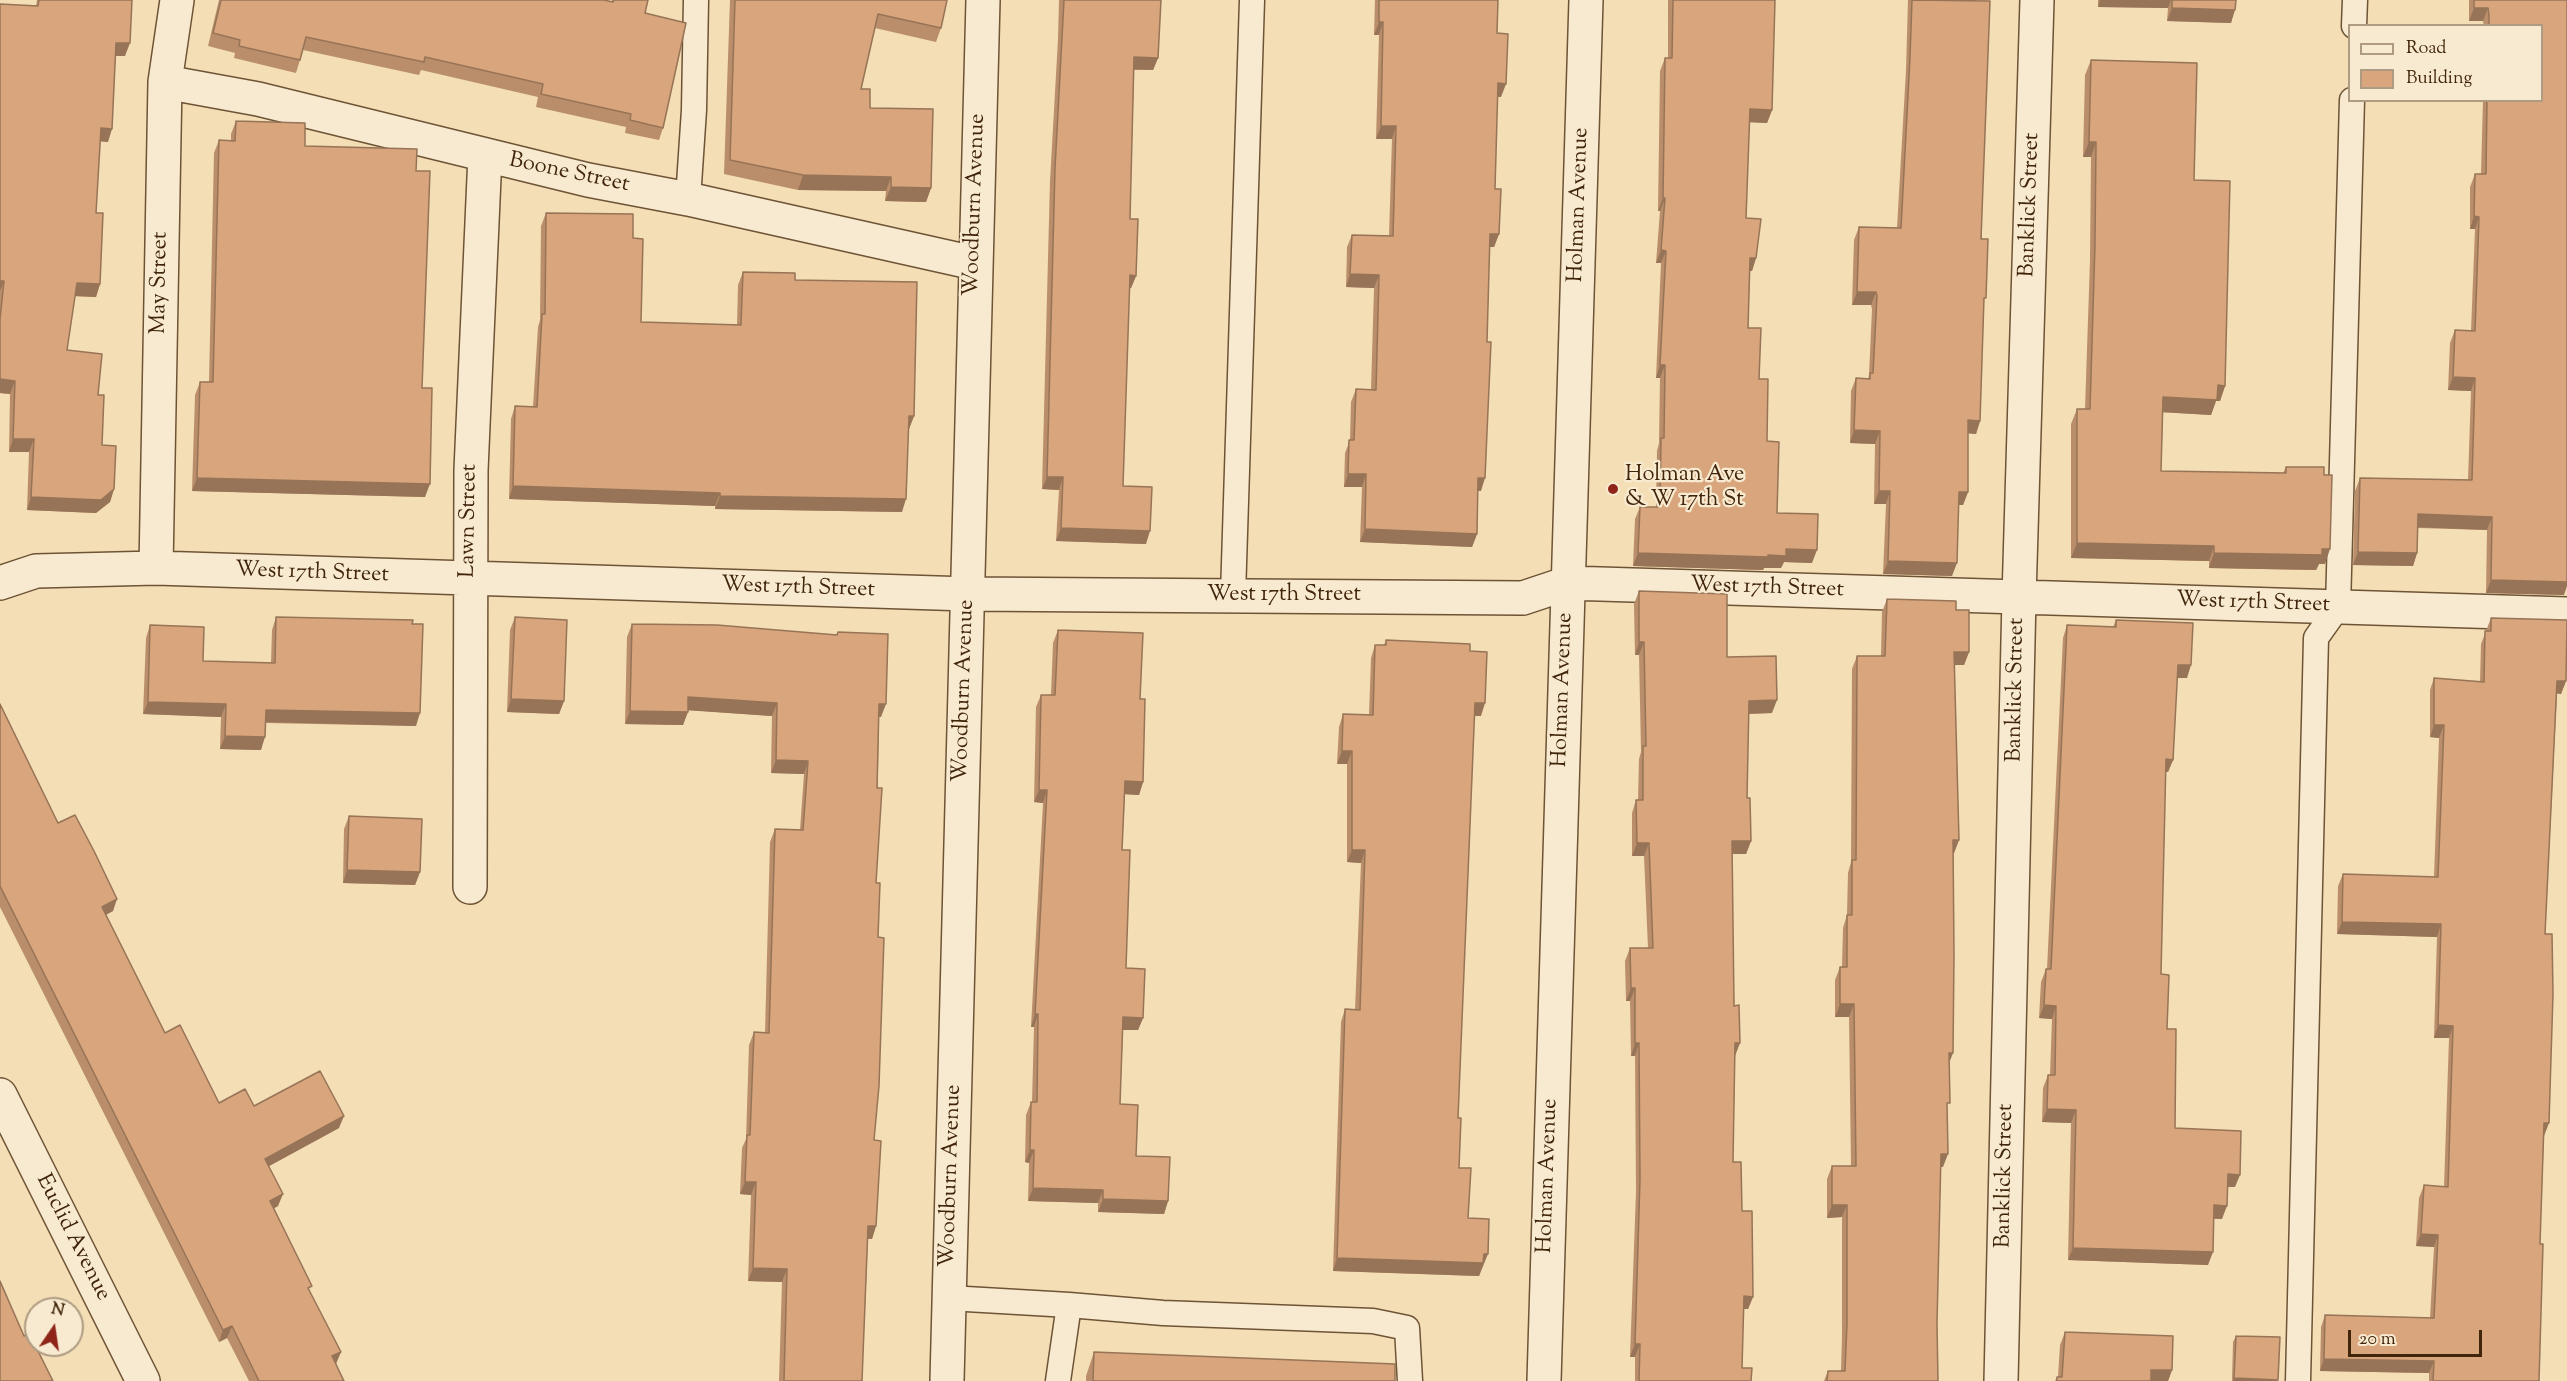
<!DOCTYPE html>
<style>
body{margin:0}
#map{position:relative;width:2567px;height:1381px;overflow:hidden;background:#f3deb6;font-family:"Sorts Mill Goudy",serif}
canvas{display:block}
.legend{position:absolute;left:2348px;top:24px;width:195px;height:78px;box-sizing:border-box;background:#f7ead0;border:2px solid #ae9b81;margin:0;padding:8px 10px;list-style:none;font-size:18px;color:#41250a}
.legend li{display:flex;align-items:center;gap:12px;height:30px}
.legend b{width:30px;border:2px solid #ae9b81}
.north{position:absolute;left:24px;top:1297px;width:60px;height:60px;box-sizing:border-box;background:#f7ead0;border:2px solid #ae9b81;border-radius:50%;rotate:13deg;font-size:16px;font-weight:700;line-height:24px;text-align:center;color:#41250a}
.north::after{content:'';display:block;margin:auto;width:21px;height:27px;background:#8f2418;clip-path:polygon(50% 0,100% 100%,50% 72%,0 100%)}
.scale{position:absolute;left:2348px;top:1330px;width:134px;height:27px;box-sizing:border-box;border:3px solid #41250a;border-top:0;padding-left:8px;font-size:18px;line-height:21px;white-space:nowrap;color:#41250a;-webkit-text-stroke:4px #f7ead0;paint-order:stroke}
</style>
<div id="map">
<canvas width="2567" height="1381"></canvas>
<ul class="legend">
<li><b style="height:8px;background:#f7ead0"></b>Road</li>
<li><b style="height:16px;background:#d8a57c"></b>Building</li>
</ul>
<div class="north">N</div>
<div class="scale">20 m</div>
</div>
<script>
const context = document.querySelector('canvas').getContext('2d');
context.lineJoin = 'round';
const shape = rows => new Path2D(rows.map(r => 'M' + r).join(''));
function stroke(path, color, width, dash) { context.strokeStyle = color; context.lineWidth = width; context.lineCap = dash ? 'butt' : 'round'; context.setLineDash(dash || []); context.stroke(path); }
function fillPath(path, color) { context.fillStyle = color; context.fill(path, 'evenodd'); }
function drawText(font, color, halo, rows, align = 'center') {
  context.font = font + ' "Sorts Mill Goudy",serif'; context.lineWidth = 4.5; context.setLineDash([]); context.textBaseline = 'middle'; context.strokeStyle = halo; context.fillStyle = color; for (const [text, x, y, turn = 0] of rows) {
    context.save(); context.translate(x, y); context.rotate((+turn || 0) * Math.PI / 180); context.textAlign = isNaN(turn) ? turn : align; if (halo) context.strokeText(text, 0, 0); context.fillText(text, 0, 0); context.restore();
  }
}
const service = shape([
 [2354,26,2355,0],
 [688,199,694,110,696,0],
 [1233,595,1252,0],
 [949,1298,1069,1305],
 [1058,1381,1069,1305,1163,1313,1373,1321,1407,1328,1410,1381],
 [2298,1381,2316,638,2338,607,2352,100]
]);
const minor = shape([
 [165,82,258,99,588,180,688,199,974,263],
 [156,568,165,82,177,0],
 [0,583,36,571,156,568,968,594,1523,598,1568,583,2567,614],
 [470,887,471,470,485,155],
 [0,1095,143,1381],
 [947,1381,983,0],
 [1544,1381,1586,0],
 [2001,1381,2019,597,2037,0]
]);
stroke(service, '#6e5335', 27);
stroke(minor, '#6e5335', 36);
stroke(service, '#f7ead0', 24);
stroke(minor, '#f7ead0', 33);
fillPath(shape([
 [37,0,132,0,125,56,116,56,108,142,100,141,96,213,100,284,96,297,75,296,67,350,98,395,102,445,114,489,110,502,96,513,27,510,29,452,9,452,10,394,0,393,0,4,36,6],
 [219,0,604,0,612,2,612,0,648,0,645,13,663,128,659,140,625,133,626,127,536,107,538,97,421,70,419,75,303,50,296,73,234,58,235,53,208,46],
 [730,0,947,0,941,28,936,42,875,28,861,89,870,108,931,188,926,202,885,201,886,191,798,190,724,174],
 [1059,0,1161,0,1158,58,1153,70,1134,70,1130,219,1136,276,1131,288,1129,288,1123,486,1146,544,1056,541,1059,490,1042,489,1050,181,1058,39],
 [1375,0,1498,0,1497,33,1501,97,1497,97,1495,189,1499,234,1494,247,1490,247,1481,491,1478,491,1477,534,1472,547,1360,542,1362,487,1344,487,1345,453,1350,440,1351,402,1356,389,1371,390,1374,288,1346,287,1347,247,1352,235,1389,236,1392,139,1376,139,1379,35,1374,35],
 [1668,0,1775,0,1772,110,1767,123,1749,122,1746,218,1756,258,1752,271,1750,271,1748,328,1759,379,1777,513,1812,563,1784,562,1781,568,1764,568,1763,570,1633,566,1635,519,1640,507,1656,507,1657,451,1659,443,1660,378,1656,378,1661,263,1656,263,1660,211,1658,211,1660,71,1665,58,1668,58],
 [1908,0,1975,0,1984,305,1980,421,1976,434,1968,433,1968,492,1963,505,1958,505,1952,576,1883,574,1886,504,1874,504,1875,444,1850,443,1851,391,1856,378,1868,379,1869,375,1872,309,1871,305,1852,305,1854,240,1859,227,1897,228,1906,70],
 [2098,0,2236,0,2231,23,2167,21,2168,8,2098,7],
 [2469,0,2567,0,2564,595,2486,593,2487,530,2418,528,2417,553,2413,566,2353,565,2355,491,2360,478,2468,480,2471,391,2448,390,2450,343,2455,330,2471,331,2475,229,2470,229,2470,187,2475,174,2481,174,2483,100,2541,100,2541,26,2484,26,2483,21,2469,21],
 [2091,60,2194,180,2225,386,2220,401,2216,401,2211,415,2163,412,2161,471,2283,473,2286,467,2325,564,2319,564,2316,570,2209,568,2209,561,2071,558,2071,424,2077,409,2085,409,2090,260,2091,157,2083,157,2085,75],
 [236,121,305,146,416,171,425,497,192,491,195,395,200,382,209,382,214,153,219,140,231,141,231,134],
 [546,213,633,238,641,322,737,325,738,285,743,272,795,280,914,416,909,429,902,512,715,509,715,506,509,499,511,419,515,406,533,407,538,327,540,320,541,226],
 [1639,591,1727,657,1772,713,1748,714,1747,798,1751,841,1746,854,1732,854,1735,1056,1733,1162,1742,1211,1753,1297,1748,1309,1743,1309,1742,1368,1751,1381,1635,1381,1635,1357,1630,1357,1636,1192,1635,1056,1631,1056,1630,1001,1626,1001,1625,961,1630,948,1648,948,1644,856,1632,856,1632,813,1636,800,1638,800,1639,759,1641,752,1639,655,1635,655,1634,604],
 [1887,599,1956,610,1969,652,1964,665,1954,665,1959,840,1954,853,1953,853,1949,1064,1943,1167,1940,1167,1937,1323,1938,1381,1824,1381,1828,1371,1841,1371,1842,1336,1842,1217,1827,1218,1827,1179,1832,1166,1851,1166,1849,1017,1835,1017,1835,980,1840,967,1842,967,1843,928,1847,915,1848,873,1851,862,1852,669,1857,656,1881,656,1882,612],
 [276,617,412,624,416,726,266,723,261,750,220,749,221,717,143,714,146,638,150,625,203,661,271,663,272,630],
 [515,617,564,701,559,714,507,712,510,630],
 [2491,618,2566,681,2561,694,2557,693,2545,934,2544,1136,2540,1244,2539,1381,2429,1381,2429,1373,2320,1371,2321,1327,2325,1315,2430,1318,2434,1247,2416,1246,2419,1198,2424,1185,2444,1187,2449,1038,2434,1038,2437,937,2337,934,2338,886,2343,874,2434,877,2439,738,2430,737,2430,690,2434,678,2480,682,2481,644],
 [2116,620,2187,678,2177,678,2173,760,2168,772,2165,772,2161,974,2167,1029,2175,1128,2235,1187,2227,1187,2222,1219,2214,1219,2208,1265,2068,1260,2071,1123,2042,1122,2043,1088,2048,1075,2050,1075,2052,1019,2039,1018,2041,982,2046,969,2047,969,2063,638,2067,625,2113,627],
 [632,624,837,635,838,632,881,717,879,717,876,883,878,937,874,1140,876,1226,872,1239,868,1239,862,1381,779,1381,782,1282,748,1281,751,1195,740,1194,742,1148,746,1139,749,1045,754,1032,765,1033,770,842,775,829,800,830,804,774,771,773,772,716,688,710,683,725,625,724,627,637],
 [1058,630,1140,699,1143,782,1139,795,1125,794,1122,850,1126,968,1143,1018,1138,1030,1123,1030,1120,1104,1136,1156,1168,1201,1164,1214,1098,1212,1098,1203,1028,1201,1029,1163,1025,1162,1026,1115,1031,1102,1032,1102,1034,1027,1031,1027,1043,803,1034,802,1036,707,1041,695,1051,695,1053,643],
 [1386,640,1470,651,1481,716,1474,716,1458,1118,1459,1168,1468,1218,1483,1267,1482,1267,1479,1276,1333,1271,1341,1022,1345,1009,1355,1010,1361,863,1347,862,1347,764,1337,764,1339,727,1343,714,1369,715,1371,658,1375,645,1384,645],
 [0,704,58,823,113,911,106,915,165,1033,219,1103,254,1106,339,1128,269,1166,278,1206,274,1208,310,1291,336,1364,344,1381,249,1381,227,1338,219,1342,0,907],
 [349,816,420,872,415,885,343,883,344,829],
 [2065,1332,2172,1370,2168,1381,2055,1381,2057,1377,2058,1377,2060,1345],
 [2236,1336,2278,1380,2277,1381,2232,1381,2233,1342],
 [1094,1352,1395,1381,1086,1381,1086,1376]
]), '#ba8e6b');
fillPath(shape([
 [2100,0,2171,0,2168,8,2098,7],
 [2172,8,2235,10,2231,23,2167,21],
 [2474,8,2488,8,2483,21,2469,21],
 [1379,22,1383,22,1379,35,1374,35],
 [116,43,130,43,125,56,112,56],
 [1134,57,1158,58,1153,70,1130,69],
 [1498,83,1506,84,1501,97,1493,96],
 [1750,109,1772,110,1767,123,1745,122],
 [1381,126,1396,126,1392,139,1376,139],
 [101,128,112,129,108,142,96,141],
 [2089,142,2096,142,2091,157,2083,157],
 [803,175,891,177,886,191,798,190],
 [891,187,931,188,926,202,885,201],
 [1663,198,1665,198,1660,211,1658,211],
 [2474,216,2479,217,2475,229,2470,229],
 [1490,234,1499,234,1494,247,1485,247],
 [1661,250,1666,251,1661,263,1656,263],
 [1750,258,1756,258,1752,271,1745,271],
 [1350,274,1379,275,1374,288,1346,287],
 [1130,275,1136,276,1131,288,1125,288],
 [0,281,4,281,0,291],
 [77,283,100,284,96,297,72,296],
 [1857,292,1876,292,1871,305,1852,305],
 [1660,365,1665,365,1660,378,1656,378],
 [2453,377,2475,378,2471,391,2448,390],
 [0,379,15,381,10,394,0,393],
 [2218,385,2225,386,2220,401,2216,401,2211,415,2158,412,2163,397],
 [909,416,914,416,909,429,904,429],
 [1968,420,1980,421,1976,434,1964,433],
 [1854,430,1880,431,1875,444,1850,443],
 [13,439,34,439,29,452,9,452],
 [1348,474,1366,474,1362,487,1344,487],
 [1047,477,1063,477,1059,490,1042,489],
 [197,478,430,484,425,497,192,491],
 [1478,478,1485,478,1481,491,1474,490],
 [513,486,720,493,715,506,509,499],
 [114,489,110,502,96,513,27,510,31,497],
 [1879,491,1890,491,1886,504,1874,504],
 [1959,492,1968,492,1963,505,1954,505],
 [720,496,906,499,902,512,715,509],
 [2418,514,2492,517,2487,530,2413,527],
 [1061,528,1150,531,1146,544,1056,541],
 [1365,529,1477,534,1472,547,1360,542],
 [2077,543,2214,546,2209,561,2071,558],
 [1786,549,1817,550,1812,563,1784,562,1781,568,1764,568,1763,570,1633,566,1638,553,1768,555],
 [2322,549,2330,549,2325,564,2319,564,2316,570,2209,568,2214,553],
 [2358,552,2417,553,2413,566,2353,565],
 [1888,561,1957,563,1952,576,1883,574],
 [2491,580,2567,582,2567,586,2564,595,2486,593],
 [1639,642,1644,642,1639,655,1635,655],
 [1954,652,1969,652,1964,665,1949,665],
 [2178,665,2191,665,2187,678,2173,678],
 [2557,681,2566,681,2561,694,2553,693],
 [688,697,777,703,772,716,684,710],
 [511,699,564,701,559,714,507,712],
 [1777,700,1772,713,1744,714,1749,701],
 [148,702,226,704,221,717,143,714],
 [1475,703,1485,703,1481,716,1470,716],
 [879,704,886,704,881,717,874,716],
 [266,710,420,713,416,726,262,722],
 [630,711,688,712,683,725,625,724],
 [2434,725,2444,725,2439,738,2430,737],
 [225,736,265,737,261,750,220,749],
 [1342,751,1352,751,1347,764,1337,764],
 [2166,759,2173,760,2168,772,2161,772],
 [776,760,808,761,804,774,771,773],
 [1125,781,1143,782,1139,795,1121,794],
 [1039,790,1047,790,1043,803,1034,802],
 [1953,840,1959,840,1954,853,1948,853],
 [1732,841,1751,841,1746,854,1728,854],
 [1637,843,1649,843,1644,856,1632,856],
 [1352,850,1365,850,1361,863,1347,862],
 [347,870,420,872,415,885,343,883],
 [117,899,113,911,97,919,102,907],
 [2342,922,2441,924,2437,937,2337,934],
 [1631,988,1635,988,1630,1001,1626,1001],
 [1840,1004,1854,1004,1849,1017,1835,1017],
 [2044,1005,2056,1006,2052,1019,2039,1018],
 [1035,1014,1038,1014,1034,1027,1031,1027],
 [1123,1017,1143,1018,1138,1030,1118,1030],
 [2438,1025,2453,1026,2449,1038,2434,1038],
 [1635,1043,1639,1043,1635,1056,1631,1056],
 [1735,1043,1740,1043,1735,1056],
 [1949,1053,1953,1053,1948,1066],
 [2047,1109,2076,1110,2071,1123,2042,1122],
 [344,1116,339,1128,260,1171,265,1159],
 [2544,1123,2549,1123,2544,1136],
 [1030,1150,1034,1150,1029,1163,1025,1162],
 [1941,1154,1948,1154,1943,1167,1936,1167],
 [2228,1174,2240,1175,2235,1187,2223,1187],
 [745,1182,756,1182,751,1195,740,1194],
 [1033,1188,1103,1190,1098,1203,1028,1201],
 [283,1194,278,1206,266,1213,270,1201],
 [1103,1199,1168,1201,1164,1214,1098,1212],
 [1832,1205,1847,1205,1842,1217,1827,1218],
 [2214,1205,2227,1206,2222,1219,2210,1218],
 [868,1226,876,1226,872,1239,864,1238],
 [2421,1234,2438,1235,2434,1247,2416,1246],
 [2073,1248,2213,1252,2208,1265,2068,1260],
 [1488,1254,1479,1276,1333,1271,1337,1258],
 [753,1268,787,1269,782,1282,748,1281],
 [1744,1296,1753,1297,1748,1309,1739,1309],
 [232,1326,227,1338,219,1342,223,1330],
 [1635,1344,1640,1344,1635,1357,1630,1357],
 [341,1352,336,1364,332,1356],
 [2324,1359,2434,1361,2429,1373,2320,1371],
 [2151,1370,2172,1370,2168,1381,2147,1381],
 [2234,1378,2278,1380,2277,1381,2233,1381]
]), '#977457');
const building = shape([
 [39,0,132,0,130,43,116,43,112,129,101,128,96,213,103,213,100,284,77,283,67,350,102,354,98,395,104,395,102,445,116,446,114,489,101,500,31,497,34,439,13,439,15,381,0,379,0,319,4,281,0,281,0,4,38,6,39,0],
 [221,0,604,0,613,2,614,0,648,0,645,13,686,23,663,128,630,120,631,114,541,94,543,84,425,57,424,62,306,37,300,60,239,46,240,40,213,33,221,0],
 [735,0,947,0,941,28,878,14,861,89,870,89,870,108,933,109,931,188,891,187,891,177,803,175,730,160,735,0],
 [1064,0,1161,0,1158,58,1134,57,1130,219,1138,219,1136,276,1130,275,1123,486,1152,487,1150,531,1061,528,1063,477,1047,477,1055,168,1064,0],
 [1379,0,1498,0,1497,33,1508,34,1506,84,1498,83,1495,189,1501,189,1499,234,1490,234,1487,342,1491,342,1485,478,1478,478,1477,534,1365,529,1366,474,1348,474,1349,440,1354,440,1356,389,1376,390,1379,275,1350,274,1352,235,1393,236,1396,126,1381,126,1383,22,1379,22,1379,0],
 [1673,0,1775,0,1772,110,1750,109,1746,218,1761,219,1756,258,1750,258,1748,328,1761,328,1759,379,1768,379,1767,441,1779,442,1777,513,1818,514,1817,550,1786,549,1786,556,1768,555,1768,557,1638,553,1640,507,1660,507,1661,438,1664,438,1665,365,1660,365,1666,251,1661,250,1665,198,1663,198,1665,58,1672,58,1673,0],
 [1912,0,1990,1,1981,239,1988,239,1986,298,1984,298,1980,421,1968,420,1968,492,1959,492,1957,563,1888,561,1890,491,1879,491,1880,431,1854,430,1856,378,1870,379,1870,373,1873,373,1877,296,1876,292,1857,292,1859,227,1901,228,1910,57,1912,0],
 [2172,0,2236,0,2235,10,2172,8,2172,0],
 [2474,0,2567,0,2567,582,2491,580,2492,517,2418,514,2417,553,2358,552,2360,478,2472,480,2475,378,2453,377,2455,330,2475,331,2479,217,2474,216,2475,174,2486,174,2487,100,2541,100,2541,26,2489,26,2489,15,2488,8,2474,8,2474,0],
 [2091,60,2197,63,2194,180,2230,181,2225,386,2218,385,2217,400,2163,397,2161,471,2286,473,2286,467,2324,467,2324,475,2332,475,2330,549,2322,549,2322,555,2214,553,2214,546,2077,543,2077,409,2090,409,2095,244,2096,142,2089,142,2091,60],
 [236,121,305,123,305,146,417,149,416,171,430,171,422,388,432,388,430,484,197,478,200,382,213,382,219,140,235,141,236,121],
 [546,213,633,214,633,238,643,239,641,322,741,325,743,272,795,273,795,280,917,282,914,416,909,416,906,499,720,496,720,493,513,486,515,406,537,407,542,314,545,314,546,213],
 [1639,591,1727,594,1727,657,1776,656,1777,700,1749,701,1747,798,1750,798,1751,841,1732,841,1734,1006,1739,1005,1740,1043,1735,1043,1733,1162,1741,1162,1742,1211,1752,1211,1753,1297,1744,1296,1742,1368,1752,1368,1751,1381,1639,1381,1640,1344,1635,1344,1640,1179,1639,1043,1635,1043,1635,988,1631,988,1630,948,1653,948,1649,843,1637,843,1636,800,1643,800,1643,746,1646,746,1644,642,1639,642,1639,591],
 [1887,599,1956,601,1956,610,1969,610,1969,652,1954,652,1959,840,1953,840,1954,954,1953,1053,1949,1053,1950,1103,1947,1103,1948,1154,1941,1154,1937,1323,1938,1381,1827,1381,1828,1371,1845,1371,1847,1323,1847,1205,1832,1205,1832,1166,1856,1166,1854,1004,1840,1004,1840,967,1847,967,1847,915,1852,915,1852,860,1856,860,1857,656,1885,656,1887,599],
 [276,617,413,620,412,624,423,624,420,713,266,710,265,737,225,736,226,704,148,702,150,625,204,627,203,661,275,663,276,617],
 [515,617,567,620,564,701,511,699,515,617],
 [2491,618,2567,620,2566,681,2557,681,2545,934,2552,934,2553,994,2549,1123,2544,1123,2540,1244,2543,1244,2539,1381,2433,1381,2434,1361,2324,1359,2325,1315,2434,1318,2438,1235,2421,1234,2424,1185,2448,1187,2453,1026,2438,1025,2441,924,2342,922,2343,874,2438,877,2444,725,2434,725,2434,678,2484,682,2485,631,2491,631,2491,618],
 [2116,620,2193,623,2191,665,2178,665,2173,760,2166,759,2161,974,2169,975,2167,1029,2176,1029,2175,1128,2241,1131,2240,1175,2228,1174,2227,1206,2214,1205,2213,1252,2073,1248,2076,1110,2047,1109,2048,1075,2055,1075,2056,1006,2044,1005,2046,969,2051,969,2067,625,2116,627,2116,620],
 [632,624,717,625,837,635,838,632,888,634,886,704,879,704,877,788,882,788,876,883,880,883,878,937,884,938,879,1086,874,1140,881,1141,876,1226,868,1226,862,1381,784,1381,787,1269,753,1268,756,1182,745,1182,747,1135,750,1135,754,1032,769,1033,775,829,803,830,808,761,776,760,777,703,688,697,688,712,630,711,632,624],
 [1058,630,1143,633,1140,699,1145,699,1143,782,1125,781,1122,850,1130,850,1126,968,1145,969,1143,1018,1123,1017,1120,1104,1138,1105,1136,1156,1170,1157,1168,1201,1103,1199,1103,1190,1033,1188,1034,1150,1030,1150,1031,1102,1037,1102,1038,1014,1035,1014,1047,790,1039,790,1041,695,1055,695,1058,630],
 [1386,640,1470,644,1470,651,1487,652,1485,703,1475,703,1458,1118,1461,1118,1459,1168,1471,1168,1468,1218,1489,1219,1488,1254,1484,1254,1483,1263,1337,1258,1345,1009,1360,1010,1365,850,1352,850,1352,751,1342,751,1343,714,1373,715,1375,645,1386,645,1386,640],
 [0,704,58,823,75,815,94,851,117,899,102,907,165,1033,180,1025,219,1103,245,1089,254,1106,320,1071,344,1116,265,1159,283,1194,270,1201,312,1286,308,1288,341,1352,332,1356,344,1381,259,1381,232,1326,223,1330,0,886,0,704],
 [349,816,422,819,420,872,347,870,349,816],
 [0,1281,24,1336,29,1333,53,1381,0,1381,0,1281],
 [2065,1332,2173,1336,2172,1370,2151,1370,2151,1381,2057,1381,2057,1377,2062,1377,2065,1332],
 [2236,1336,2280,1337,2278,1380,2234,1378,2236,1336],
 [1094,1352,1395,1364,1395,1381,1093,1381,1094,1352]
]);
fillPath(building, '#d8a57c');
stroke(building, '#977457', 1.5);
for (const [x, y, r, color] of [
 [1613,489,6,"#8f2418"]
]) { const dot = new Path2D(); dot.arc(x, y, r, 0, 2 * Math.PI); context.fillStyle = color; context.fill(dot); stroke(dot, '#f7ead0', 2); }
drawText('22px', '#41250a', '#f7ead0', [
 ["Boone Street",569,174,12],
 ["Woodburn Avenue",976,205,-88],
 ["Holman Avenue",1580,205,-88],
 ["Banklick Street",2031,205,-88],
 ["May Street",161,283,-89],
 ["Lawn Street",470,521,-89],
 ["West 17th Street",312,574,2],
 ["West 17th Street",798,589,2],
 ["West 17th Street",1767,589,2],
 ["West 17th Street",1284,596],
 ["West 17th Street",2253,604,2],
 ["Holman Avenue",1564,690,-88],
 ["Banklick Street",2017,690,-89],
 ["Woodburn Avenue",965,691,-88],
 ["Woodburn Avenue",952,1176,-88],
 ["Holman Avenue",1549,1176,-88],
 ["Banklick Street",2006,1176,-89],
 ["Euclid Avenue",72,1238,63]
]);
drawText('22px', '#41250a', '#f7ead0', [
 ["Holman Ave",1625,476],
 ["& W 17th St",1625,501]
], 'left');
</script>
